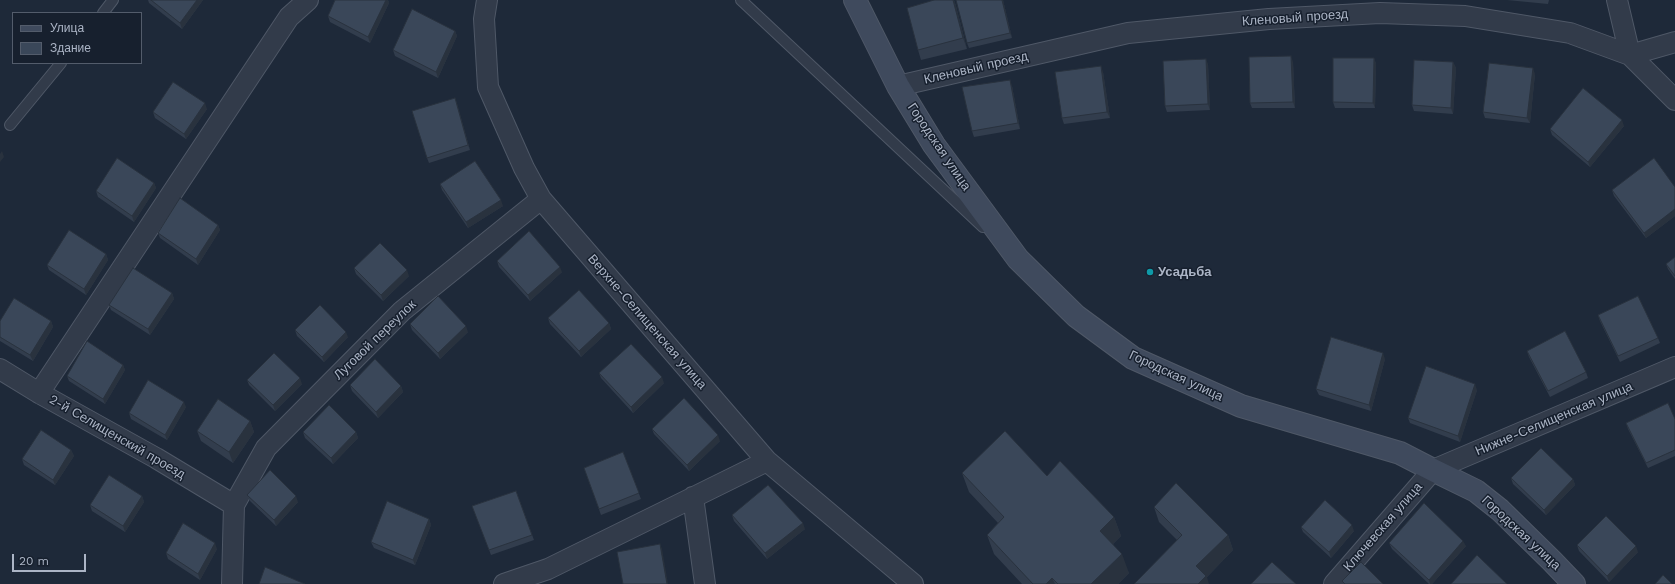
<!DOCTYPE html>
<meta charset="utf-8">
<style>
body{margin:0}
#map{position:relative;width:1675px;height:584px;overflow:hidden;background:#1e2939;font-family:"Work Sans",sans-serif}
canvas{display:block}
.legend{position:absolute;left:12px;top:12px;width:130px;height:52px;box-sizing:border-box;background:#17202e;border:1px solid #535c6b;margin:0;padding:5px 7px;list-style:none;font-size:12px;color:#acb5c6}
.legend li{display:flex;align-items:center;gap:8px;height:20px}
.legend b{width:20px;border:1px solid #535c6b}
.scale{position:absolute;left:12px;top:554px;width:74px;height:18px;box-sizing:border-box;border:2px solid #acb5c6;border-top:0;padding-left:5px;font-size:12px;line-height:14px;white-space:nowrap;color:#acb5c6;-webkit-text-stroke:3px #17202e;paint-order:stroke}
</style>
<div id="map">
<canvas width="1675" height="584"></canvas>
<ul class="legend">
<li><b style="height:5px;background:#3f4a5d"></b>Улица</li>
<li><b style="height:11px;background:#3a4759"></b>Здание</li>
</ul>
<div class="scale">20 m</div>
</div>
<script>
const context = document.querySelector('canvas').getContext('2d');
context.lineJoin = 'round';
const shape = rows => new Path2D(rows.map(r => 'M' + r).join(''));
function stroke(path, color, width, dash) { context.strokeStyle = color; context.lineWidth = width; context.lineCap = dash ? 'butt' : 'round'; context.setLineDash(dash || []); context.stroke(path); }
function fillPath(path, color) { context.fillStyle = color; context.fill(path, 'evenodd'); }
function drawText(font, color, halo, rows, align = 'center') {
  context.font = font + ' "Work Sans",sans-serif'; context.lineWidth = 3; context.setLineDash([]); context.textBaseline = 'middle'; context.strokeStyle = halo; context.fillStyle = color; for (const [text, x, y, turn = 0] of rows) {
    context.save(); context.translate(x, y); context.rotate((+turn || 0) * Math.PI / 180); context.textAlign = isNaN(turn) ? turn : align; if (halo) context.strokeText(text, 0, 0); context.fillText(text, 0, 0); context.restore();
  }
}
const lane = shape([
 [741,0,983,227],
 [103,13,113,0],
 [10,125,61,63]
]);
const street = shape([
 [487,0,484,19,488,87,524,168,541,199,767,461,913,584],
 [1617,0,1630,55],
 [1630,55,1675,42],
 [898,86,1128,33,1269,19,1380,13,1465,16,1570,33,1630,55,1675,100],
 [0,369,39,393,156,458,234,505],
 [39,393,289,17,308,0],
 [693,497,705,584],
 [232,584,234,505,266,448,402,311,541,199],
 [504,584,548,569,767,461],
 [1334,584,1433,470,1675,367]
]);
const secondary = shape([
 [855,0,898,86,934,145,1018,259,1076,316,1133,358,1241,406,1400,453,1433,470,1476,491,1500,510,1552,561,1574,584]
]);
stroke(lane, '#4f5867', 12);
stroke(street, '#4f5867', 22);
stroke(secondary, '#4f5867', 24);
stroke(lane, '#323b4a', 10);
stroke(street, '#323b4a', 20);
stroke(secondary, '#3f4a5d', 22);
fillPath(shape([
 [148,0,203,0,182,29,149,3],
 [335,0,388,0,389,3,370,43,330,22,328,16],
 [934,0,954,0,956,6,967,49,921,60,918,50],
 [1003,0,1012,38,969,48,967,43],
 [1507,0,1549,0,1548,4],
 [455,31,457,36,438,78,395,56,393,50],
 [1374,58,1376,64,1375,108,1335,108,1333,102],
 [1293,62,1295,108,1252,108,1250,103],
 [1453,62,1456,68,1453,114,1414,111,1412,105],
 [1208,64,1210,110,1167,112,1165,106],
 [1103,72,1110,118,1064,124,1062,118],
 [1535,74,1530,123,1485,118,1483,112],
 [1012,86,1020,129,974,137,972,131],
 [455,98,470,150,429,163,427,158],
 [207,109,186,139,155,118,153,112],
 [1624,126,1590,167,1552,135,1550,129],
 [154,183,156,188,134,222,98,197,96,191],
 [440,184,503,206,468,228,442,190],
 [1675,187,1675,216,1646,238,1614,196,1612,190],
 [218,225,220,230,198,265,160,238,158,233],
 [106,254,108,260,86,295,49,270,47,265],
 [1675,257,1675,279,1668,269,1666,264],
 [497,261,562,272,530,301,499,267],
 [354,268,409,276,383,301,356,274],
 [172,293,174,299,150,335,111,310,109,305],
 [1598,315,1658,338,1660,343,1620,362,1600,321],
 [548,318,609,323,611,329,581,357,550,324],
 [0,321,51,321,53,327,33,361,0,341],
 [410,324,468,332,440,359,412,330],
 [295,330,348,337,324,362,297,336],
 [1527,351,1586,372,1588,378,1550,397,1529,357],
 [1385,359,1371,411,1319,395,1316,389],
 [123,365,125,370,105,404,69,381,67,376],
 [599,373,664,383,633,413,601,378],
 [247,380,302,384,275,411,249,385],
 [350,385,401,386,403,392,378,418,352,391],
 [1477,390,1460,442,1410,423,1408,418],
 [186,407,167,440,131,419,129,413],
 [1675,419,1675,456,1648,468,1628,429,1626,423],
 [250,421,254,432,233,463,201,441,197,431],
 [652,429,720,441,689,471,654,434],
 [303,432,356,432,358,438,333,464,305,438],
 [71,450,74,456,55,485,24,465,22,459],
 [623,452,641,499,601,515,584,468],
 [962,473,1114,517,1121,536,1113,544,1129,573,1118,584,1022,584,994,554,987,535,998,523,969,492],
 [1511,478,1573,479,1575,485,1546,515,1513,484],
 [516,491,534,540,491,555,472,506],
 [247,495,298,502,276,526,250,501],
 [142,496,144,502,125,532,92,511,90,505],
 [1154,507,1228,535,1233,550,1207,577,1177,540,1159,522],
 [732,515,805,529,767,559,734,521],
 [429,519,431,525,415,565,374,548,371,542],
 [1301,527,1354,531,1331,558,1303,532],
 [1389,543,1466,546,1432,584,1429,584,1392,549],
 [1577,545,1638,552,1609,582,1579,551],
 [217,549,200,580,168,559,166,553]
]), '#323d4d');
fillPath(shape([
 [197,0,203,0,182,29,180,23],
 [386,0,388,0,389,3,370,43,368,37],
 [953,0,954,0,956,6,967,49,963,38],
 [1002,0,1003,0,1012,38,1010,33],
 [455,31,457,36,438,78,436,72],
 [1291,56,1293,62,1295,108,1293,102],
 [1374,58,1376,64,1375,108,1373,103],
 [1206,59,1208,64,1210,110,1208,104],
 [1453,62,1456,68,1453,114,1451,108],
 [1101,66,1103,72,1110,118,1107,112],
 [1533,68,1535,74,1530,123,1527,118],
 [1010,80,1012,86,1020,129,1018,123],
 [455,98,457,103,470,150,468,145],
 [205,103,207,109,186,139,184,134],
 [1622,120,1624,126,1590,167,1588,162],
 [2,151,4,157,0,162,0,154],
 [154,183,156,188,134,222,132,216],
 [501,200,503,206,468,228,466,222],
 [1675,209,1675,216,1646,238,1644,233],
 [218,225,220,230,198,265,196,259],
 [106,254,108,260,86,295,84,289],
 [560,267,562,272,530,301,528,295],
 [407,270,409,276,383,301,381,295],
 [172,293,174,299,150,335,148,329],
 [51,321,53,327,33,361,30,355],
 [609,323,611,329,581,357,579,351],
 [466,326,468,332,440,359,438,353],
 [346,332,348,337,324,362,322,357],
 [1383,353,1385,359,1371,411,1369,405],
 [123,365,125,370,105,404,103,399],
 [662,377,664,383,633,413,631,407],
 [300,378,302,384,275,411,273,405],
 [1475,384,1477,390,1460,442,1458,436],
 [401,386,403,392,378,418,376,412],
 [184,402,186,407,167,440,165,435],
 [250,421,254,432,233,463,229,452],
 [356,432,358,438,333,464,331,458],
 [718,435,720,441,689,471,687,465],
 [71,450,74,456,55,485,53,480],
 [1573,479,1575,485,1546,515,1544,510],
 [142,496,144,502,125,532,123,526],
 [296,496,298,502,276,526,274,520],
 [1114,517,1121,536,1107,550,1100,531],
 [429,519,431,525,415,565,413,560],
 [803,523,805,529,767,559,765,553],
 [1352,525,1354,531,1331,558,1329,552],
 [1228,535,1233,550,1207,577,1209,584,1198,584,1196,566],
 [1463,541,1466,546,1432,584,1430,584,1429,580],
 [215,543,217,549,200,580,198,574],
 [660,544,662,549,668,584,667,584],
 [1636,546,1638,552,1609,582,1607,576],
 [1122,554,1129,573,1118,584,1091,584],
 [1052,578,1055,584,1046,584]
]), '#29323e');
const building = shape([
 [151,0,197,0,180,23,151,0],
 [335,0,386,0,368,37,328,16,335,0],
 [934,0,953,0,963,38,918,50,907,8,934,0],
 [956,0,1002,0,1010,33,967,43,956,0],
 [412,9,455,31,436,72,393,50,412,9],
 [1291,56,1293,102,1250,103,1249,57,1291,56],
 [1333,58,1374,58,1373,103,1333,102,1333,58],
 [1206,59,1208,104,1165,106,1163,61,1206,59],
 [1414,60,1453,62,1451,108,1412,105,1414,60],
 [1489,63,1533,68,1527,118,1483,112,1489,63],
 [1101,66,1107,112,1062,118,1055,72,1101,66],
 [1010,80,1018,123,972,131,962,87,1010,80],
 [173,82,205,103,184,134,153,112,173,82],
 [1583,88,1622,120,1588,162,1550,129,1583,88],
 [455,98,468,145,427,158,412,111,455,98],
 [117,158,154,183,132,216,96,191,117,158],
 [1654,158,1675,187,1675,209,1644,233,1612,190,1654,158],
 [475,161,501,200,466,222,440,184,475,161],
 [180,198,218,225,196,259,158,233,180,198],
 [69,230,106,254,84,289,47,265,69,230],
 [529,231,560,267,528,295,497,261,529,231],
 [380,243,407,270,381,295,354,268,380,243],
 [1675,257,1675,276,1666,264,1675,257],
 [133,268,172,293,148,329,109,305,133,268],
 [579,290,609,323,579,351,548,318,579,290],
 [438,296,466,326,438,353,410,324,438,296],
 [1638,296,1658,338,1618,356,1598,315,1638,296],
 [14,298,51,321,30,355,0,337,0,321,14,298],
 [320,305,346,332,322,357,295,330,320,305],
 [1565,331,1586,372,1548,391,1527,351,1565,331],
 [1331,337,1383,353,1369,405,1316,389,1331,337],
 [87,341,123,365,103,399,67,376,87,341],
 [631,344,662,377,631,407,599,373,631,344],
 [274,353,300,378,273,405,247,380,274,353],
 [375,359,401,386,376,412,350,385,375,359],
 [1426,366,1475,384,1458,436,1408,418,1426,366],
 [148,380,184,402,165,435,129,413,148,380],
 [684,398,718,435,687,465,652,429,684,398],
 [218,399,250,421,229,452,197,431,218,399],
 [1668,403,1675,419,1675,450,1646,463,1626,423,1668,403],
 [329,405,356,432,331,458,303,432,329,405],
 [41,430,71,450,53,480,22,459,41,430],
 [1005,431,1047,476,1060,461,1114,517,1100,531,1122,554,1091,584,1058,584,1052,578,1046,584,1033,584,987,535,1004,517,962,473,1005,431],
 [1541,448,1573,479,1544,510,1511,478,1541,448],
 [623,452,639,493,599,509,584,468,623,452],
 [270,470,296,496,274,520,247,495,270,470],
 [109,475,142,496,123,526,90,505,109,475],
 [1176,483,1228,535,1196,566,1206,576,1198,584,1134,584,1182,535,1154,507,1176,483],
 [768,485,803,523,765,553,732,515,768,485],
 [516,491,532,535,489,550,472,506,516,491],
 [1325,500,1352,525,1329,552,1301,527,1325,500],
 [387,501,429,519,413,560,371,542,387,501],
 [1424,503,1463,541,1429,580,1389,543,1424,503],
 [1606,516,1636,546,1607,576,1577,545,1606,516],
 [183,523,215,543,198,574,166,553,183,523],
 [660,544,667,584,623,584,617,552,660,544],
 [1477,555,1507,584,1451,584,1477,555],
 [1272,562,1296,584,1251,584,1272,562],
 [1361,562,1383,584,1345,584,1342,581,1361,562],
 [265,567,305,584,259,584,265,567],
 [1663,575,1672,584,1655,584,1663,575]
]);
fillPath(building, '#3a4759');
stroke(building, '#29323e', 1);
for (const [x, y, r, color] of [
 [1150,272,4,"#0f9aa8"]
]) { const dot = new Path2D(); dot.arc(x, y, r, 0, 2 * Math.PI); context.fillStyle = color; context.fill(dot); stroke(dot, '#17202e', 1.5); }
drawText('13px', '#acb5c6', '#17202e', [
 ["Кленовый проезд",1295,18,-4],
 ["Кленовый проезд",976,68,-13],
 ["Городская улица",939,147,56],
 ["Верхне-Селищенская улица",647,322,49],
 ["Луговой переулок",375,340,-44],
 ["Городская улица",1176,376,25],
 ["Нижне-Селищенская улица",1554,419,-23],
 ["2-й Селищенский проезд",117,437,30],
 ["Ключевская улица",1383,527,-49],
 ["Городская улица",1521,533,43]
]);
drawText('bold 13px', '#acb5c6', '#17202e', [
 ["Усадьба",1158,272]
], 'left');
</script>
